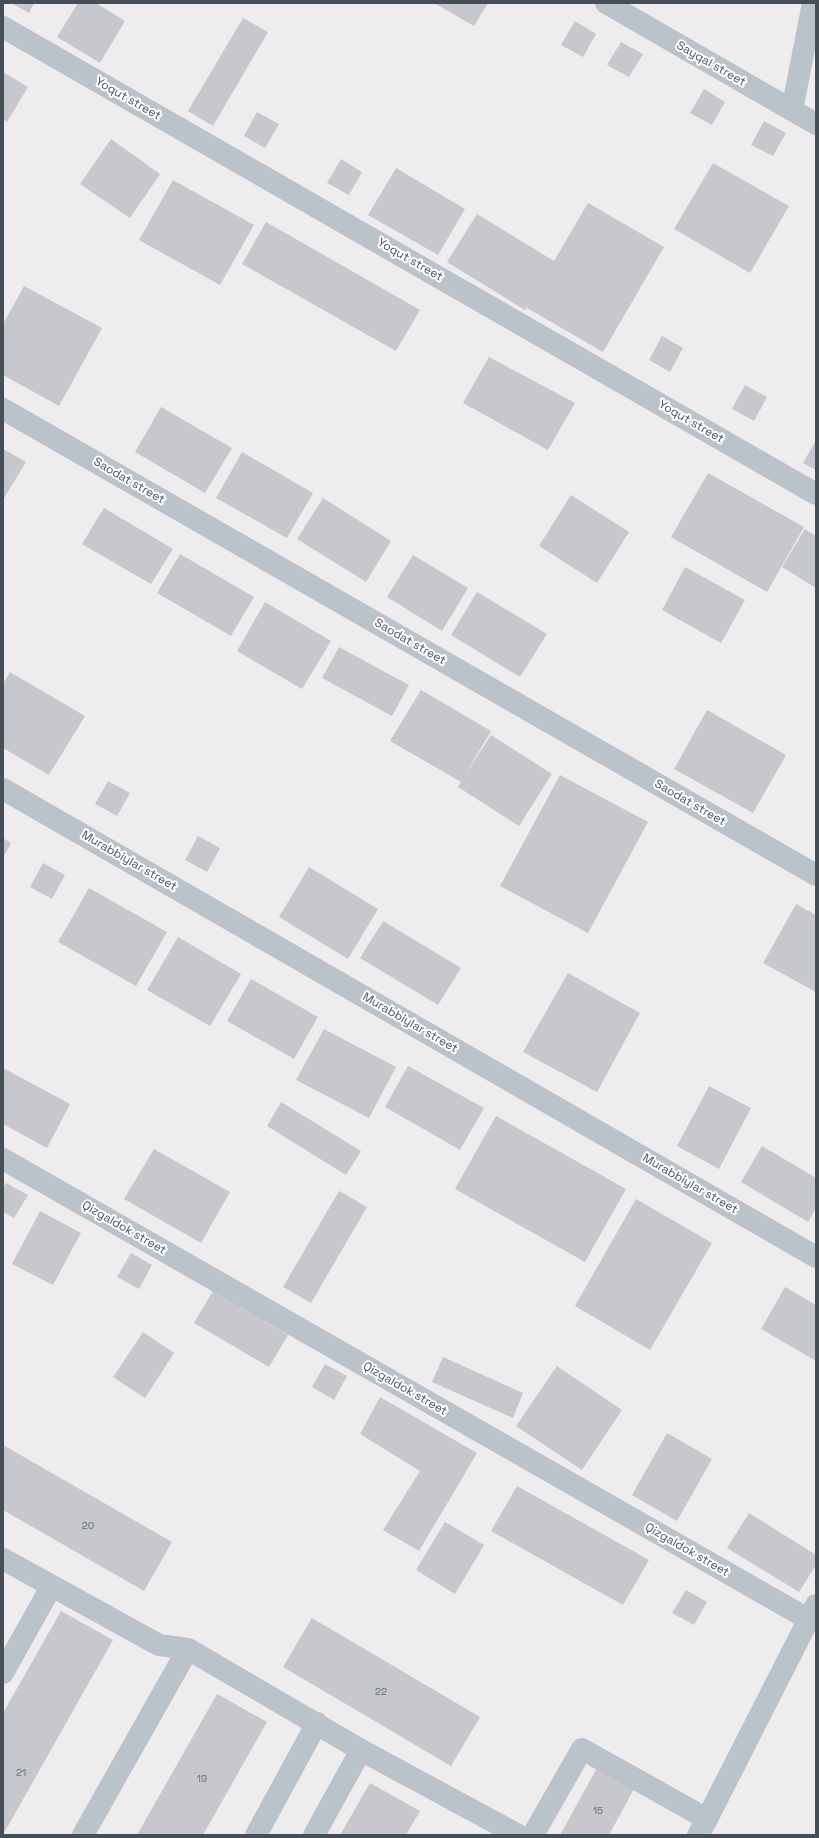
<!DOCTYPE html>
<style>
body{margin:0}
#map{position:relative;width:819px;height:1838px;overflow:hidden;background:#eeecec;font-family:"Space Grotesk",sans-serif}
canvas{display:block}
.frame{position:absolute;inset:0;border:4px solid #464f57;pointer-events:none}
</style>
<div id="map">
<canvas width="819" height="1838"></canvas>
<div class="frame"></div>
</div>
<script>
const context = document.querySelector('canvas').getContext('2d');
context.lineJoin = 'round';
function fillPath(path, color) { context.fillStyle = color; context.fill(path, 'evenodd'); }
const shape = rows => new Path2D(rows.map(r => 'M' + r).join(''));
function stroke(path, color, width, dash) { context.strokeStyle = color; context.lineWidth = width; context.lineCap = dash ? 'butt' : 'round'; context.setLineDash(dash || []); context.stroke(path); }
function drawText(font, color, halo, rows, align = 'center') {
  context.font = font + ' "Space Grotesk",sans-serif'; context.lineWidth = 4; context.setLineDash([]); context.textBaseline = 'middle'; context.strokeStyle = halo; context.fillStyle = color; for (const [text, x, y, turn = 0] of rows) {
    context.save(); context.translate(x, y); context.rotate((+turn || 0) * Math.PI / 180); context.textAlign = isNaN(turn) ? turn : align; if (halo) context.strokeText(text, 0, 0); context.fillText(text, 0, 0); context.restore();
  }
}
fillPath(shape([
 [11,3,34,3,29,13],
 [78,3,96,3,125,21,100,63,57,37],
 [434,3,488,3,474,26],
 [243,18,268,32,213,126,188,111],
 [575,21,596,34,583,57,561,45],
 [621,42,643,54,629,77,607,65],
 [3,72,28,87,7,122,3,119],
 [704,89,725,102,712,125,690,113],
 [257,112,279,124,265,148,244,136],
 [764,121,786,133,773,156,751,145],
 [111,139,160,174,130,218,80,184],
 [341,159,362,172,349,195,327,183],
 [713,163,789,206,750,273,674,229],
 [396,168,465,209,438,255,368,215],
 [173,180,254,225,220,285,139,240],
 [588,203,664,247,603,352,527,308,529,304,525,310,447,262,477,214,554,261],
 [266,222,420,310,396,351,242,264],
 [24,286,102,328,59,406,3,375,3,324],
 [662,336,683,348,670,372,649,360],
 [489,357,575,403,548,450,463,403],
 [745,385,767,397,754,421,732,409],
 [161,407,232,448,205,493,135,452],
 [816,440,816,470,803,463],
 [3,449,26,462,3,500],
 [242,452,313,493,287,538,216,498],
 [708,473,804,527,767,592,671,537],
 [571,495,629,532,597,583,539,546],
 [323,498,391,541,366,582,297,539],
 [104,508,173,549,151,584,82,544],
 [805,529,816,536,816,588,782,567],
 [180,554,254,597,231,636,157,593],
 [413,555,468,588,442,631,387,597],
 [685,567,745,600,721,643,662,610],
 [477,592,547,634,520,677,451,635],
 [265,602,331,641,302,689,237,651],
 [339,647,409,685,392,716,322,678],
 [10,672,85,716,49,775,3,748,3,684],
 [421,690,491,731,465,775,491,735,552,774,519,826,458,787,461,782,390,741],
 [707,710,786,755,753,813,674,769],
 [560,775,648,822,588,933,500,886],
 [108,781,130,793,117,816,95,804],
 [198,836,220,848,207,872,185,860],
 [3,838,11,843,3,858],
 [43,863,65,875,52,899,30,887],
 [309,867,378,909,348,959,279,917],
 [89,888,167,932,136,986,58,942],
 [796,904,816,915,816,992,763,963],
 [383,921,461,968,438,1005,360,958],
 [178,937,241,974,210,1026,147,990],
 [568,973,640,1013,597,1092,523,1052],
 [251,979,318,1017,294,1059,227,1021],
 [324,1029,396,1067,369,1118,296,1080],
 [408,1066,484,1108,460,1150,385,1107],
 [3,1068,70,1104,47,1148,3,1124],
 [709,1086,751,1108,719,1169,677,1146],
 [281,1102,361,1151,346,1175,267,1126],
 [496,1116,626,1189,585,1262,455,1189],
 [762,1146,816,1178,816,1208,808,1222,741,1182],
 [154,1149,230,1192,201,1243,124,1199],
 [6,1183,28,1195,14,1218,3,1212,3,1188],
 [339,1191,367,1207,311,1303,283,1287],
 [636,1199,712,1243,650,1350,575,1306],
 [40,1211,81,1233,53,1285,12,1264],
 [131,1253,152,1265,139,1289,117,1277],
 [785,1287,816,1305,816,1361,761,1329],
 [213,1291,288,1335,269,1367,194,1323],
 [143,1332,174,1353,145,1398,113,1377],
 [443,1357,523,1393,513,1418,432,1382],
 [325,1364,347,1376,334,1400,312,1387],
 [557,1366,622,1410,582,1470,516,1426],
 [380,1397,477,1453,419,1551,383,1530,420,1471,360,1434],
 [667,1433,712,1459,677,1521,632,1495],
 [3,1445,172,1542,144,1591,3,1510],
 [517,1486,649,1560,623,1605,491,1531],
 [749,1513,816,1555,816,1565,799,1592,727,1548],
 [445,1522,484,1545,455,1594,416,1570],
 [686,1590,707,1602,694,1625,672,1613],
 [61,1611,113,1640,4,1833,3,1713],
 [312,1618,480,1717,451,1766,283,1667],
 [217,1694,267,1722,203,1835,137,1835],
 [598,1766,635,1787,609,1835,560,1835],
 [370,1783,420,1811,406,1835,340,1835]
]), '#c7c8ce');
stroke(shape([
 [606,3,816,124],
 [3,27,816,494],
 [792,110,813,3],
 [3,409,816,875],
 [3,789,816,1257],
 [3,1159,808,1619],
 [3,1559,159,1645,188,1649,361,1750,518,1835],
 [3,1673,51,1587],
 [83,1835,188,1649],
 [256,1835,317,1723],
 [314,1835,361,1750],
 [533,1835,582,1749,707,1819,816,1605],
 [698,1835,707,1819]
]), '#bbc3ca', 22);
drawText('10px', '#666d75', null, [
 ["20",88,1526],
 ["22",381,1692],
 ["21",21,1773],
 ["19",202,1779],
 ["15",598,1811]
]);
drawText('12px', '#464f57', '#fff', [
 ["Sayqal street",711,64,30],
 ["Yoqut street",128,99,30],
 ["Yoqut street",410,260,30],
 ["Yoqut street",691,422,30],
 ["Saodat street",129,481,30],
 ["Saodat street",410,642,30],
 ["Saodat street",690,803,30],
 ["Murabbiylar street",129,861,30],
 ["Murabbiylar street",410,1023,30],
 ["Murabbiylar street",690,1184,30],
 ["Qizgaldok street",124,1228,30],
 ["Qizgaldok street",405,1389,30],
 ["Qizgaldok street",687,1550,30]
]);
</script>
